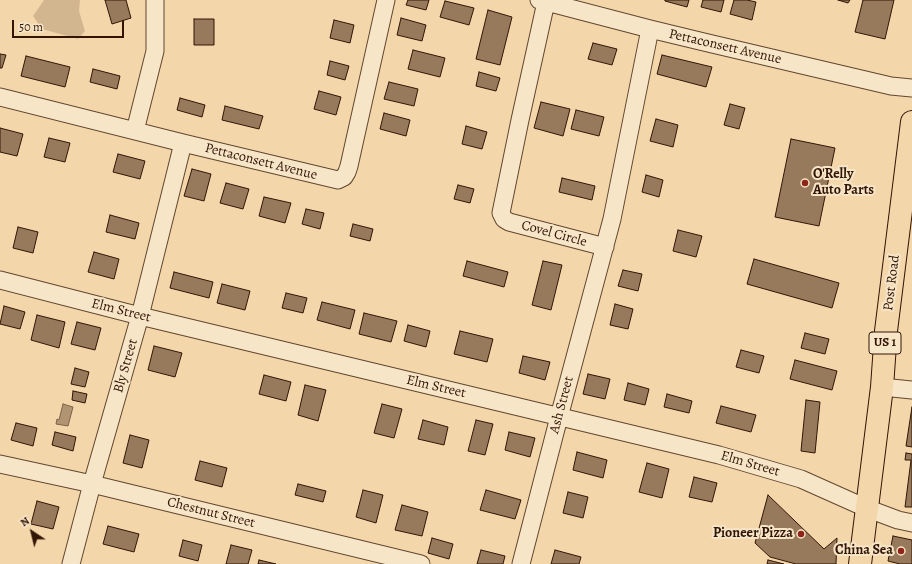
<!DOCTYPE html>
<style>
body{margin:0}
#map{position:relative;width:912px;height:564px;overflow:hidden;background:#f3d7ab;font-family:Alegreya,serif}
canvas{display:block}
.north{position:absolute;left:12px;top:512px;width:40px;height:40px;-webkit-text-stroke:3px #f7e5c8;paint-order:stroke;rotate:325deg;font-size:11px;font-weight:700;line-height:16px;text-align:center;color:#321505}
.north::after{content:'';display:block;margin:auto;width:14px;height:18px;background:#321505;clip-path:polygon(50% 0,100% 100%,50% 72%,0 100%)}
.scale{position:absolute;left:12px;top:20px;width:112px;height:18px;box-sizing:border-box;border:2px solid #321505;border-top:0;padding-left:5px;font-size:12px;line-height:14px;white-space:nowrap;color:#321505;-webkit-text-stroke:3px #f7e5c8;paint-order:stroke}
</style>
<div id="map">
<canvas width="912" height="564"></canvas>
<div class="north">N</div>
<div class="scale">50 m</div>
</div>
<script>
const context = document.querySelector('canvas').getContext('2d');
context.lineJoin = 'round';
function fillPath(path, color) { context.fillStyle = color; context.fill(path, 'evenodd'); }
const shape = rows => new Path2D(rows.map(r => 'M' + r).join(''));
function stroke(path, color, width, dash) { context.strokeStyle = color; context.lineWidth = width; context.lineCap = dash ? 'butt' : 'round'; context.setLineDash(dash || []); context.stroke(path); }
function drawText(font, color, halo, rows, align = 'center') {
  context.font = font + ' Alegreya,serif'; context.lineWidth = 4; context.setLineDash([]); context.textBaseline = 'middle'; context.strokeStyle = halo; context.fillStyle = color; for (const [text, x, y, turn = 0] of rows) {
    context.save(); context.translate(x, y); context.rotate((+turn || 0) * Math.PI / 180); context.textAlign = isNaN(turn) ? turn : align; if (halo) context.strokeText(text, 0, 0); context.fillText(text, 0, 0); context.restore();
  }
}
fillPath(shape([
 [44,0,80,0,79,11,85,31,78,39,42,29,33,16]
]), '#d2b68f');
const water = shape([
 [63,404,73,407,68,426,56,424,57,419,59,420,63,404]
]);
fillPath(water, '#b19573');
stroke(water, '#7e6247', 1);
const building = shape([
 [105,0,126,0,131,18,112,24,105,0],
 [408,0,429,0,426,10,406,5,408,0],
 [665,0,689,0,687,7,665,1,665,0],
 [703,0,724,0,721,12,701,7,703,0],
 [734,0,747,0,756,2,752,20,730,14,734,0],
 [838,0,850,0,848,3,838,0],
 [863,0,894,0,885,39,855,32,863,0],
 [445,1,474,8,469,25,440,17,445,1],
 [488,10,512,17,500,65,476,59,488,10],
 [401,18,426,25,422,41,397,35,401,18],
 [194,19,214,19,214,45,194,45,194,19],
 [334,20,354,25,350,43,330,38,334,20],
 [593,43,617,49,612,65,588,59,593,43],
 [413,50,445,58,440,77,408,69,413,50],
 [0,54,6,55,2,68,0,68,0,54],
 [662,55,712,67,706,87,657,74,662,55],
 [26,56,70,67,65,87,21,76,26,56],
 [330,61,349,66,345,80,327,75,330,61],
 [93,69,120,76,117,89,90,82,93,69],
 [479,72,500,78,496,91,476,86,479,72],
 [389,82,418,89,414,106,384,99,389,82],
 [319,91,341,97,336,115,314,109,319,91],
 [180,98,205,105,202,117,177,110,180,98],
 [541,102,570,109,563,136,534,128,541,102],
 [730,104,745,108,739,129,724,125,730,104],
 [225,106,263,116,259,129,222,120,225,106],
 [576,110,604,117,599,136,571,129,576,110],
 [384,113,410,120,406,136,380,129,384,113],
 [656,119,678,125,673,147,650,141,656,119],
 [466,126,487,132,482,149,462,144,466,126],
 [0,128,23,134,17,156,0,152,0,128],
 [49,138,70,143,65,162,44,157,49,138],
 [791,139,835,148,819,226,775,217,791,139],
 [118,154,145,161,140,179,113,172,118,154],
 [192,169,211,174,204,201,184,196,192,169],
 [646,175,663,180,659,197,642,192,646,175],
 [562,178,595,186,592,200,559,192,562,178],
 [226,183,249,189,243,209,220,203,226,183],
 [458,185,474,189,470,203,454,199,458,185],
 [264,197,291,203,285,223,259,216,264,197],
 [306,209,324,213,320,229,302,224,306,209],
 [110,215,139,223,135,239,106,232,110,215],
 [353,224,373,229,370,241,350,236,353,224],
 [18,227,38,232,33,253,13,248,18,227],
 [678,230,702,236,696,257,673,251,678,230],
 [94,252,119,259,114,279,88,272,94,252],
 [754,259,839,283,832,308,747,284,754,259],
 [467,261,508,272,504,287,463,276,467,261],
 [543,261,562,265,551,310,532,305,543,261],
 [623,270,642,274,638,291,618,286,623,270],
 [174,272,213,282,209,298,170,288,174,272],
 [222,284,250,291,245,310,217,303,222,284],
 [286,293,307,298,303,313,282,308,286,293],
 [322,302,355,310,350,329,317,320,322,302],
 [615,304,633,309,628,329,610,325,615,304],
 [4,306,25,312,20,329,0,324,4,306],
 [364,313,397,321,391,342,359,334,364,313],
 [37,315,65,322,59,348,31,340,37,315],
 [77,322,101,328,95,350,71,344,77,322],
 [408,325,430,331,426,347,404,341,408,325],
 [460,331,493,339,487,362,454,354,460,331],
 [805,333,829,339,825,354,801,348,805,333],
 [154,346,182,353,175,377,148,370,154,346],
 [741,350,764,356,759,373,736,367,741,350],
 [523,356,550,362,545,380,519,373,523,356],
 [795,360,837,371,832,390,790,379,795,360],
 [75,368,89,372,85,387,71,384,75,368],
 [588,374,610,379,605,399,583,394,588,374],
 [264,375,291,382,286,401,259,394,264,375],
 [628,383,649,389,645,405,624,400,628,383],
 [305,385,326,390,318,421,298,415,305,385],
 [73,391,87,394,85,403,72,400,73,391],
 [667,394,692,401,689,413,664,407,667,394],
 [806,400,820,402,815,453,801,451,806,400],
 [382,404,402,409,394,438,374,433,382,404],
 [721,406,756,415,751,432,716,423,721,406],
 [912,407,912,447,906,446,912,407],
 [423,420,448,427,444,445,418,439,423,420],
 [476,420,493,424,485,455,468,451,476,420],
 [16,423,37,428,33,446,11,440,16,423],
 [55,432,76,437,73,451,52,445,55,432],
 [509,432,535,438,530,457,505,450,509,432],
 [130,435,149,440,142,468,123,463,130,435],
 [577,452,607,460,603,478,573,470,577,452],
 [906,453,912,454,912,507,905,507,911,460,905,460,906,453],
 [200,461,227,468,222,487,195,480,200,461],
 [647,463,669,469,662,498,639,492,647,463],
 [694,477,717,483,712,502,689,497,694,477],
 [298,484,326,491,323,502,295,495,298,484],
 [363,490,383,495,376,523,356,517,363,490],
 [486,490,521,500,515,519,480,510,486,490],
 [568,492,588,497,583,518,563,513,568,492],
 [768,495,824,549,837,538,836,564,796,564,770,557,755,543,768,495],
 [37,501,59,507,53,529,31,524,37,501],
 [402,505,428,512,422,536,395,530,402,505],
 [108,526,139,534,134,552,103,544,108,526],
 [893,536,912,540,912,564,900,564,888,561,893,536],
 [432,538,453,544,449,559,428,553,432,538],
 [183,540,202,545,198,561,179,556,183,540],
 [231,545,252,550,248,564,226,564,231,545],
 [481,550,505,556,503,564,477,564,481,550],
 [555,550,581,557,579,564,551,564,555,550],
 [259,560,276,564,258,564,259,560],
 [768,560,784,564,767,564,768,560]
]);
fillPath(building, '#967a5b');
stroke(building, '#321505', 1);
const minor = shape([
 [539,0,650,29,708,43,891,86,912,88],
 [546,2,520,120,501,213,504,219,509,222,605,247],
 [0,97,183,143,338,180,344,177,347,172,349,166,386,0],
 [135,131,155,51,155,0],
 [0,280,140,316,719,455,801,479,866,508,898,520,912,523],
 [882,387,912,390],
 [0,464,92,484,421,564],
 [71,564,92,484,140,316,183,143],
 [521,564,559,417,612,219,650,29]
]);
const primary = shape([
 [860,564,882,387,886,331,912,122]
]);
stroke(minor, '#62462e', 19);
stroke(primary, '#321505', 24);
stroke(minor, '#f7e5c8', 17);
stroke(primary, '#f3d7ab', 22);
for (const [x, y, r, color] of [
 [805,183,4,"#8f2418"],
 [801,534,4,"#8f2418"],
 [901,551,4,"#8f2418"]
]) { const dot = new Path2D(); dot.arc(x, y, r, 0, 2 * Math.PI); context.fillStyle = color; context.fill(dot); stroke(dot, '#f7e5c8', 1.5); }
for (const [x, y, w] of [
 [885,343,32]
]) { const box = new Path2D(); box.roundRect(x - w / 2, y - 11, w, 22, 3); context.fillStyle = '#f7e5c8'; context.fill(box); stroke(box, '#321505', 1); }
drawText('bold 13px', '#321505', null, [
 ["US 1",885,343]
]);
drawText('14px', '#321505', '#f7e5c8', [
 ["Pettaconsett Avenue",725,47,13],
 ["Pettaconsett Avenue",261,162,14],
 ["Covel Circle",554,234,15],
 ["Post Road",892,283,-83],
 ["Elm Street",121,311,14],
 ["Bly Street",126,366,-74],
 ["Elm Street",436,387,13],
 ["Ash Street",562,405,-75],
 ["Elm Street",750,464,16],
 ["Chestnut Street",211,513,14]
]);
drawText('bold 14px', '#321505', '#f7e5c8', [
 ["O'Relly",813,175,"left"],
 ["Auto Parts",813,191,"left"],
 ["Pioneer Pizza",793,534],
 ["China Sea",893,551]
], 'right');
</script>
